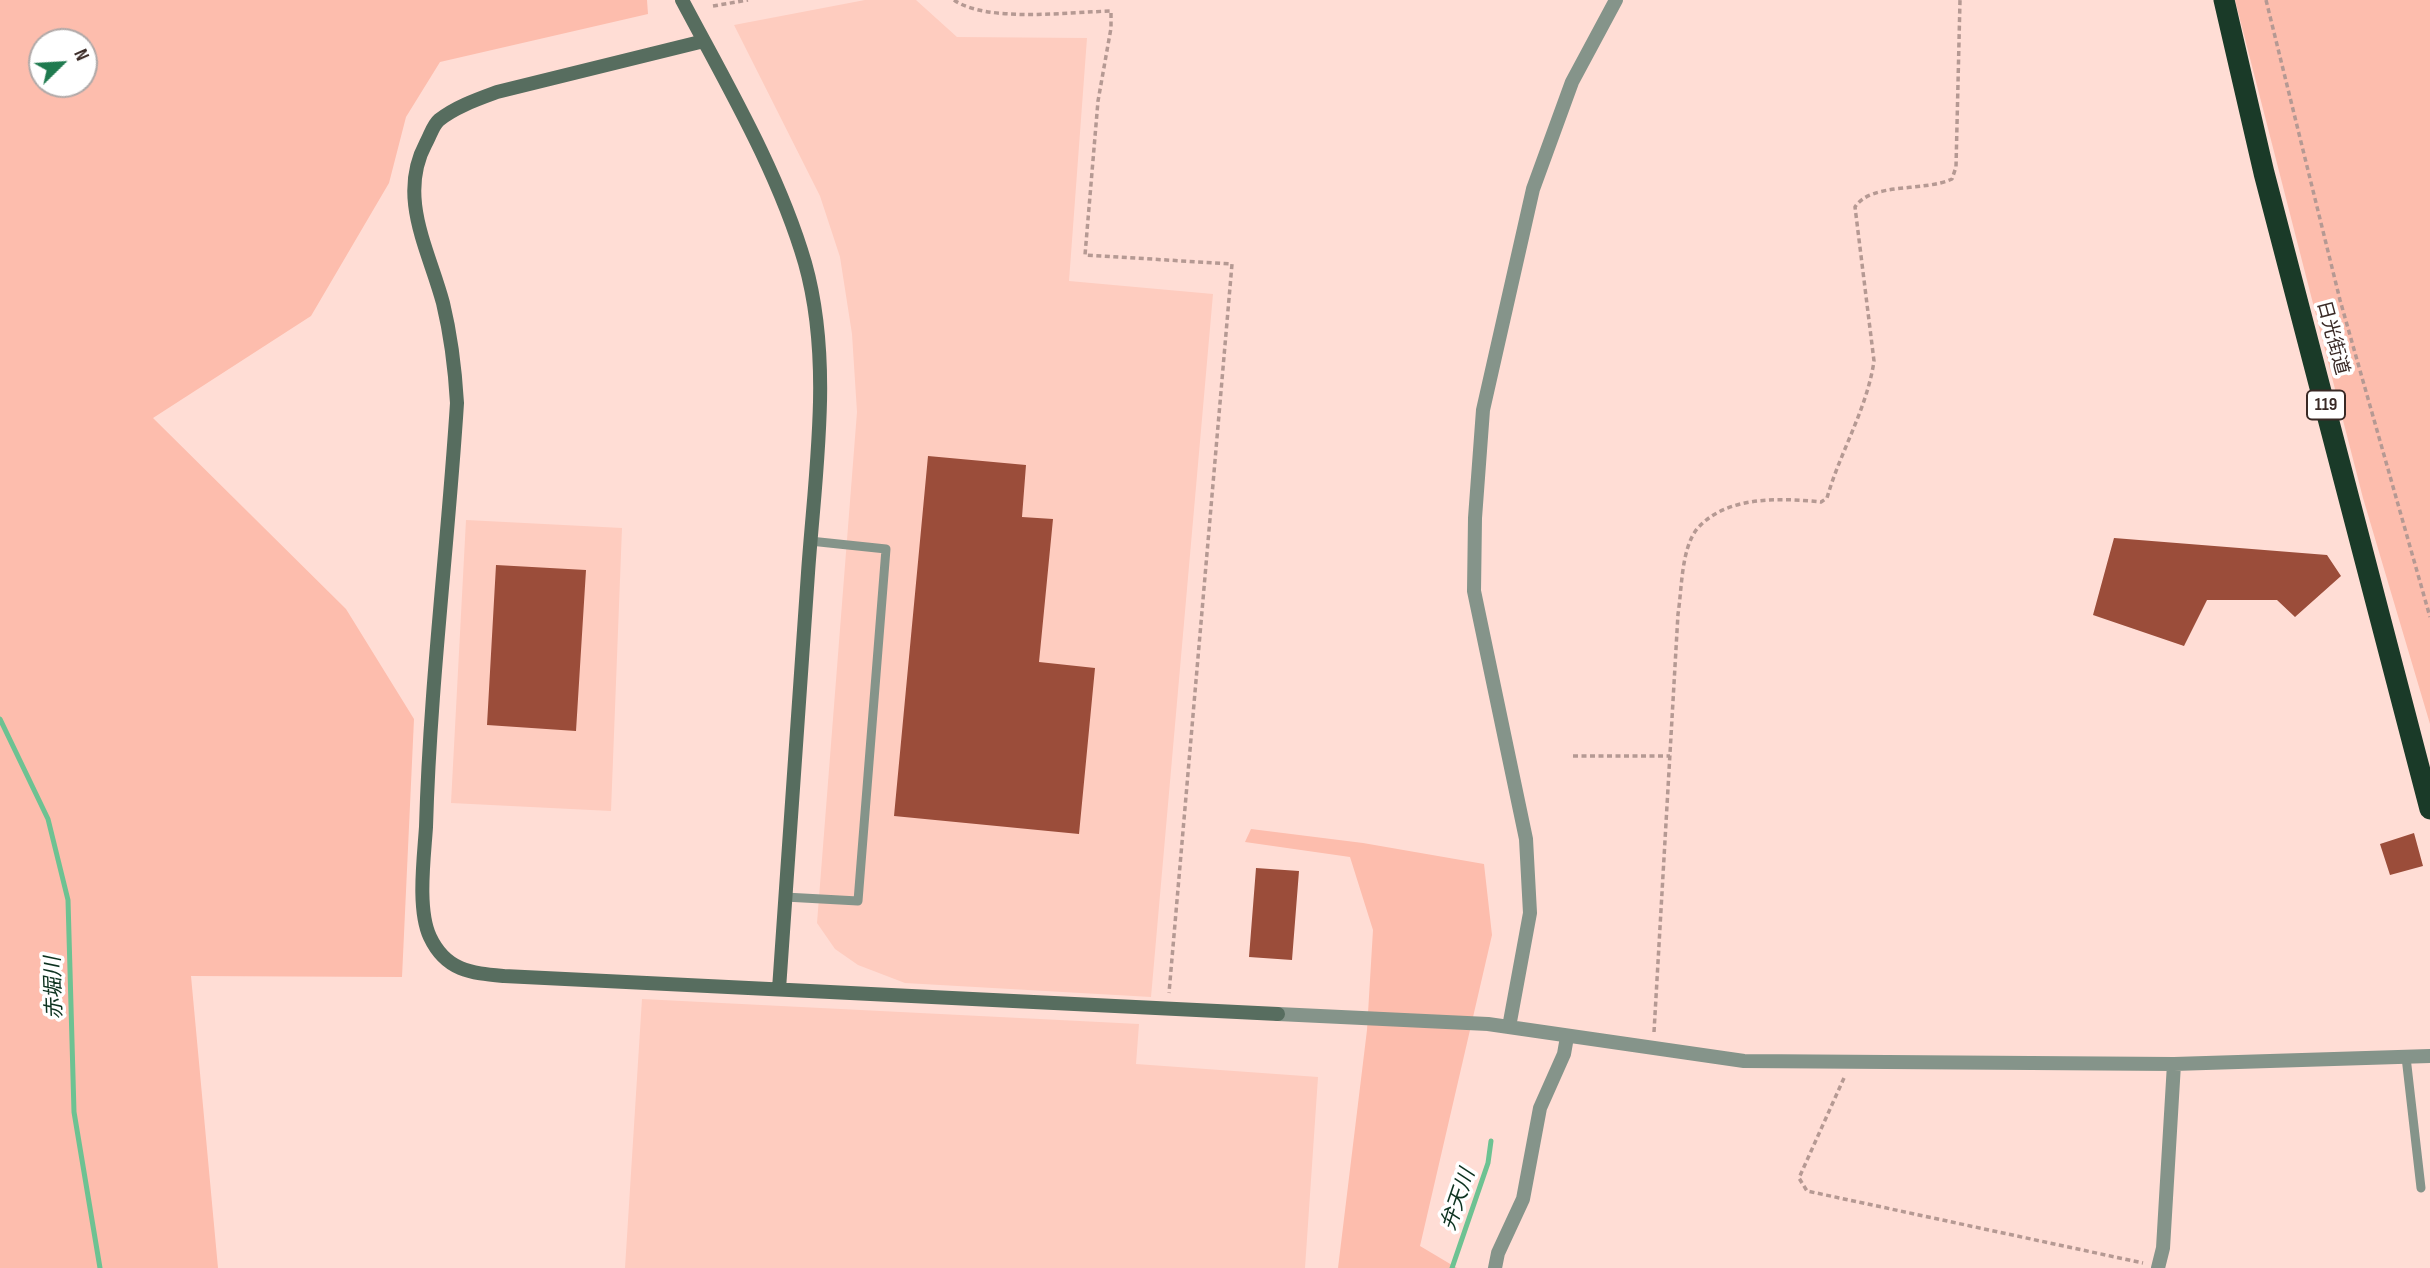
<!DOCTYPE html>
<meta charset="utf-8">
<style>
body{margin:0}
#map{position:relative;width:2430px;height:1268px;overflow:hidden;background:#ffddd5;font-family:"Sofia Sans Condensed",sans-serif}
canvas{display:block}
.north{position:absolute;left:28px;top:28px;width:70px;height:70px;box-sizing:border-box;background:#fff;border:2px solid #b0a9a8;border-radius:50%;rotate:66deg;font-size:19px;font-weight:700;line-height:28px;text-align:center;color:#392925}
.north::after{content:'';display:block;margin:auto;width:24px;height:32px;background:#1f7a4f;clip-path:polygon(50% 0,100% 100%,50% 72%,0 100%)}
</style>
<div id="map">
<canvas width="2430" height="1268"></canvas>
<div class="north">N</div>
</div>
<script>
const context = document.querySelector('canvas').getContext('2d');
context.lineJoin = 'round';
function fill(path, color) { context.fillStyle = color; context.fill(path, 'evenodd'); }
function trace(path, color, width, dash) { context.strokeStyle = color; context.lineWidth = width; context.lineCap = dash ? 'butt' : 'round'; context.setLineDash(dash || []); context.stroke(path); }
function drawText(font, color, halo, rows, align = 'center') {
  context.font = font + ' "Sofia Sans Condensed","Noto Sans JP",sans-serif'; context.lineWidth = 7; context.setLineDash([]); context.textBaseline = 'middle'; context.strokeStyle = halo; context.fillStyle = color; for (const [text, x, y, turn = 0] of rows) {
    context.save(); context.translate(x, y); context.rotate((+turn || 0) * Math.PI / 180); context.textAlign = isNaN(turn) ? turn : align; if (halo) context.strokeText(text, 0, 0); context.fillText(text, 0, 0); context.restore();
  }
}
const built = new Path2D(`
 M865,0H916L957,37L1087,38L1069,281L1213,294L1151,997L905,983L858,965L835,949L817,923L857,412L852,334L840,257L820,196L734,25Z
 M466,520L622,528L611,811L451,803Z
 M642,999L1139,1024L1136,1064L1318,1077L1305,1268H625Z`);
const green = new Path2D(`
 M0,0H647L648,14L440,62L406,117L389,183L311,316L153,418L346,609L414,719L402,977L191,976L218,1268H0ZM42,42H84V84H42Z
 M2235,0H2430V724L2363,498Z
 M1251,829L1363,843L1484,864L1492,935L1420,1246L1457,1268H1338L1367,1030L1373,930L1350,857L1245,842Z`);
const stream = new Path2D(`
 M0,719L48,819L68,900L74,1112L100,1268
 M1452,1268L1488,1163L1491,1141`);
const building = new Path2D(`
 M928,456L1026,465L1022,517L1053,519L1039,662L1095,668L1079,834L894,816Z
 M2114,538L2327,555L2341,576L2295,617L2277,600H2207L2184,646L2093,615Z
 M496,565L586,570L576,731L487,725Z
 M2414,833L2423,866L2390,875L2380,844Z
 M1256,868L1299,871L1292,960L1249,957Z`);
const path = new Path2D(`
 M954,0C987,23 1070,12 1111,11V28L1098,101L1085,255L1232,264L1169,993
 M2266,0L2340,300L2430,617
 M713,6L748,0
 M1573,756H1670
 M1654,1032L1678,614C1682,589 1681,549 1697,529C1726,495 1782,498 1821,502L1827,498C1840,452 1867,409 1874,361L1855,207C1871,182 1924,192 1952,179L1956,167L1960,0
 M1844,1078L1799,1178L1807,1191L2143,1263`);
const lane = new Path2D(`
 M785,897L858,901L886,549L810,541
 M2406,1057L2421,1188`);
const street = new Path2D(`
 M1278,1014L1488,1024L1744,1061L2174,1064L2430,1056
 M1509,1027L1530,913L1526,839L1474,591L1475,518L1483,410L1533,189L1572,82L1616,0
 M1495,1268L1498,1253L1523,1199L1540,1108L1564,1054L1567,1037
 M2158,1268L2163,1248L2174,1064`);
const secondary = new Path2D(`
 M682,0C727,85 778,171 805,263C833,362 815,472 808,573C798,712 789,851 779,989
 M704,41L497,92C478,99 455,107 439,120C433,125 430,136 426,143C397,197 429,250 443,303C451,336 455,369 457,403C448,545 430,685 426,827C424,858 417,909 430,937C446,971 471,973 504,976L1278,1014`);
const highway = new Path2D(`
 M2224,0L2264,173L2430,809`);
const shields = [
 [2326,405,38]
];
const shieldNames = [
 ["119",2326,405]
];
const streetNames = [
 ["日光街道",2332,338,75]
];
const waterNames = [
 ["赤堀川",55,988,-92],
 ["弁天川",1459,1200,-71]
];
fill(built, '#feccbf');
fill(green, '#fdbdad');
trace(stream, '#6dc292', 5);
fill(building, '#9b4d3a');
trace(path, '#b59993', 3.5, [5, 3.5]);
trace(lane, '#85948a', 9);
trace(street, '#85948a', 14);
trace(secondary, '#576d5f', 14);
trace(highway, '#1a3a28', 21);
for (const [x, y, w] of shields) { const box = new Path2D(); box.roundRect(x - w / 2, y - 14.5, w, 29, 5); context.fillStyle = '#fff'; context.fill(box); trace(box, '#392925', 2); }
drawText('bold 18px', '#392925', null, shieldNames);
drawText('19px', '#392925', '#fff', streetNames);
drawText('italic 21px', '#0c321f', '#fff', waterNames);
</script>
